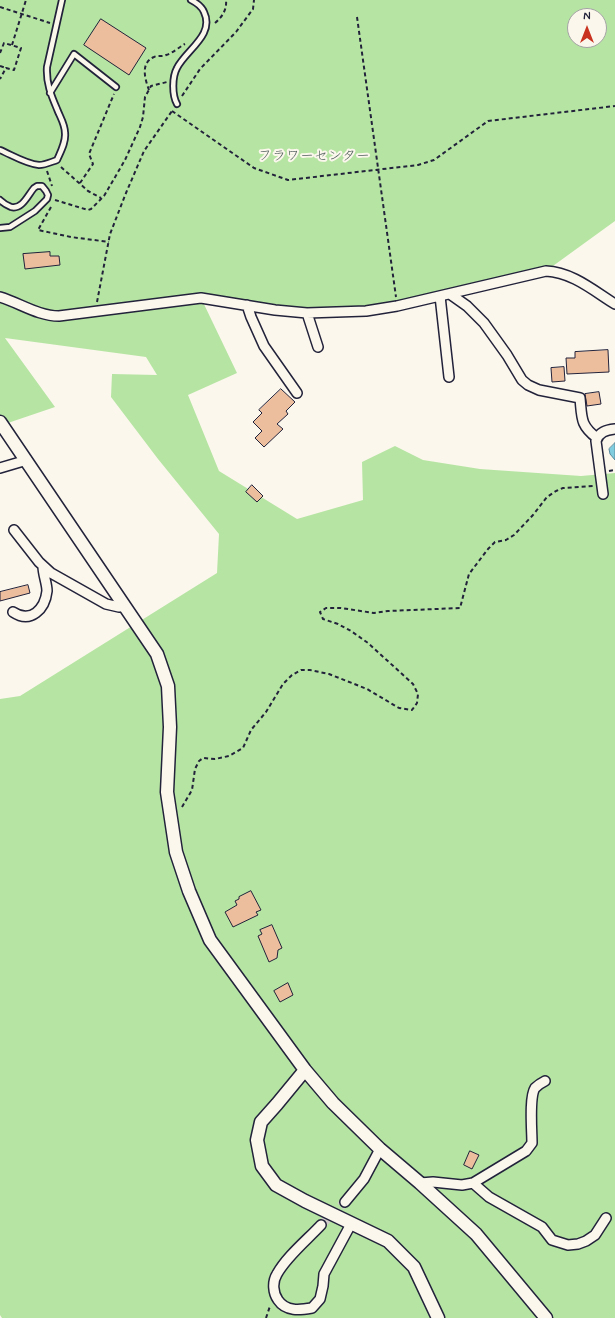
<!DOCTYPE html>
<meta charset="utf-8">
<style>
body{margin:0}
#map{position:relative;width:615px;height:1318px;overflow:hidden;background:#fbf7ec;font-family:Mynerve,sans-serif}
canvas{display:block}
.north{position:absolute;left:567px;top:8px;width:40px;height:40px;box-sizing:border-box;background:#fbf7ec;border:1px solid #a4a2a5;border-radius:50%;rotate:0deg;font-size:11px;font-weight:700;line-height:16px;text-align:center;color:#22223b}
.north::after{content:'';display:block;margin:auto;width:14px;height:18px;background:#c8321e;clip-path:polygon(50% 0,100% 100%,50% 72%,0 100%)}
</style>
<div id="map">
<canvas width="615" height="1318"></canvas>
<div class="north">N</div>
</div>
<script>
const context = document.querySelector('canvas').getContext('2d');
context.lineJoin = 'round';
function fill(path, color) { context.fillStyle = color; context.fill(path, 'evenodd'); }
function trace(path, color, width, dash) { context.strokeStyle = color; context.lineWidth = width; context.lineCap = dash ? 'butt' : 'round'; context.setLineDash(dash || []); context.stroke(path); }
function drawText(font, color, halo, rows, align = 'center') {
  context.font = font + ' Mynerve,"Klee One",sans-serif'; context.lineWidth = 4; context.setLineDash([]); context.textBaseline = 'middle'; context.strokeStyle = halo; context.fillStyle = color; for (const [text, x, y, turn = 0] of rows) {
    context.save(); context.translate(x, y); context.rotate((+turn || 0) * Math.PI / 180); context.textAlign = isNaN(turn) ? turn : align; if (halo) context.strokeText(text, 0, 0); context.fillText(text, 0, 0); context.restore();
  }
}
const green = new Path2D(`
 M0,0H615V221L546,271L397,306L330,313L201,298L237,373L188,395L219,471L297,519L363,500L362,462L395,446L423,460L480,469L581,476L615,473V1318H2L0,1315V699L20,696L217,573L219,534L158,459L111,397L112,374L157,375L146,357L5,338L55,407L2,425L0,422ZM575,16H599V40H575Z`);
const water = new Path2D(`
 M615,443V460L610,454L609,449Z`);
const building = new Path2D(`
 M101,19L146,48L129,75L84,45Z
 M50,252V256H59L60,265L25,269L23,254Z
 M608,350L609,372L567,374L566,358H575V352Z
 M564,367L565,381L552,382L551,368Z
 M281,389L295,402L286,411L288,414L277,424L283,429L264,447L255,438L262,431L253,422L262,413L259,410Z
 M599,392L601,404L587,406L585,394Z
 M252,485L263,496L257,502L246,492Z
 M28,585L30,593L0,601V592Z
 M251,891L261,910L256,912L258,915L233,927L225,912L237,905L235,901L239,899V897Z
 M272,925L282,948L278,950L277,958L269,962L258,936L262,934L260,930Z
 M288,983L293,995L280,1002L274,991Z
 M470,1151L479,1155L472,1169L464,1165Z`);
const minorTunnel = new Path2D(`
 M321,1225L345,1202`);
const path = new Path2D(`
 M0,7L50,23
 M357,17L396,297
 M215,23C222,17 227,10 226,0
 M12,45L26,0
 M0,53L4,43L21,48L14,70L6,68L0,79
 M0,66L6,68
 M149,90C145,79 140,63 154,57C158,55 162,57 166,55C173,53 179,47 185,44
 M182,96L200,69L236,32L253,9L254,0
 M172,111L254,168L288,180L418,165L434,160L488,121L615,106
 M61,167L88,191L101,198
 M47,171L52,186
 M80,183L93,164L89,154L114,94
 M55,200L88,210L91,209L104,196L125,160L140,127L143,117L145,97L151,86L167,82
 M51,207L38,230L71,237L109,242
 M97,302L110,234L126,193L144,151L172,111
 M609,471L615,470
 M182,807L192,790L195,769L199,761L203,758L215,759L229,756L243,748L251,730L266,712L283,684L292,675L301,670H310L329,674L367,689L399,708L412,710L417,703L418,694L413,684L368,643L351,631L338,624L323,619L320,612L326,608H341L374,613L388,611L460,608L469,574L488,549L495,542L506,540L514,535L533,515L547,497L556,491L563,488L593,486
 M266,1318L270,1306`);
const service = new Path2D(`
 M50,93L74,54L116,87
 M177,104C172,95 172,77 177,68C186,50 215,35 204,12C202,7 197,3 191,0
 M0,150C12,155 26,164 39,165C45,165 51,162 57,160C61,151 66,142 65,133C65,124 60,117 57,109C51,95 46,83 47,67L62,0
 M0,200C3,203 6,205 11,207C22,210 28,195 34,188L37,186H42L46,191L48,195L47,199L35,211L10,227L0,228`);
const minor = new Path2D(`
 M450,294L467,306L484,323L507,355L522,380L528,385L539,390L580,398C582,418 580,425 597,438
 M440,296L449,377
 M0,297C20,303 38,316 59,316L201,298L275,310L307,313L366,311L397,306L546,271C572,272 594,291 615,304
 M247,305L251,317L264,346L297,393
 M307,313L318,347
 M0,468L27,460
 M603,494L596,441C599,432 606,430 615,429
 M14,530L39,562L51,573L106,604L119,607L125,606
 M13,612C31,624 45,609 47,591C47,583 43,575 43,566
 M420,1183L433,1182L462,1185L473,1183L526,1151L532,1143C532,1131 529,1097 535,1088C538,1085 541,1083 545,1081
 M473,1183L489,1197L542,1227L552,1240L568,1245L578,1244L586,1241L595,1235L606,1218
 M345,1202L364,1179L380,1149
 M321,1225C307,1240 287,1256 277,1274C272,1282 273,1293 278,1300C286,1312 300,1310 312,1308L320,1299L323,1286L324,1274L351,1224`);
const tertiary = new Path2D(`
 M0,422L157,654L168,686L170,727L167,792L176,852L189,891L210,940L305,1070L333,1103L380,1149L420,1183L476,1234L546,1318
 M305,1070L277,1104L261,1122L257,1140L262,1166L276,1185L305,1201L388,1241L414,1267L438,1318`);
const parkNames = [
 ["フラワーセンター",314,157]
];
fill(green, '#b6e5a3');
fill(water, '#80cddf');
trace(water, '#5a899d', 1);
fill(building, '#edbe9d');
trace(building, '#22223b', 1);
trace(minorTunnel, '#d0ccc9', 9, [9, 4.5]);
trace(service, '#22223b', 8);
trace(minor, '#22223b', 12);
trace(tertiary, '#22223b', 15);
trace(path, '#22223b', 2, [4, 3]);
trace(service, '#fbf7ec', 4.5);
trace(minor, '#fbf7ec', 9);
trace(tertiary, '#fbf7ec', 12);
drawText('14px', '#4e5c5a', '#fbf7ec', parkNames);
</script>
